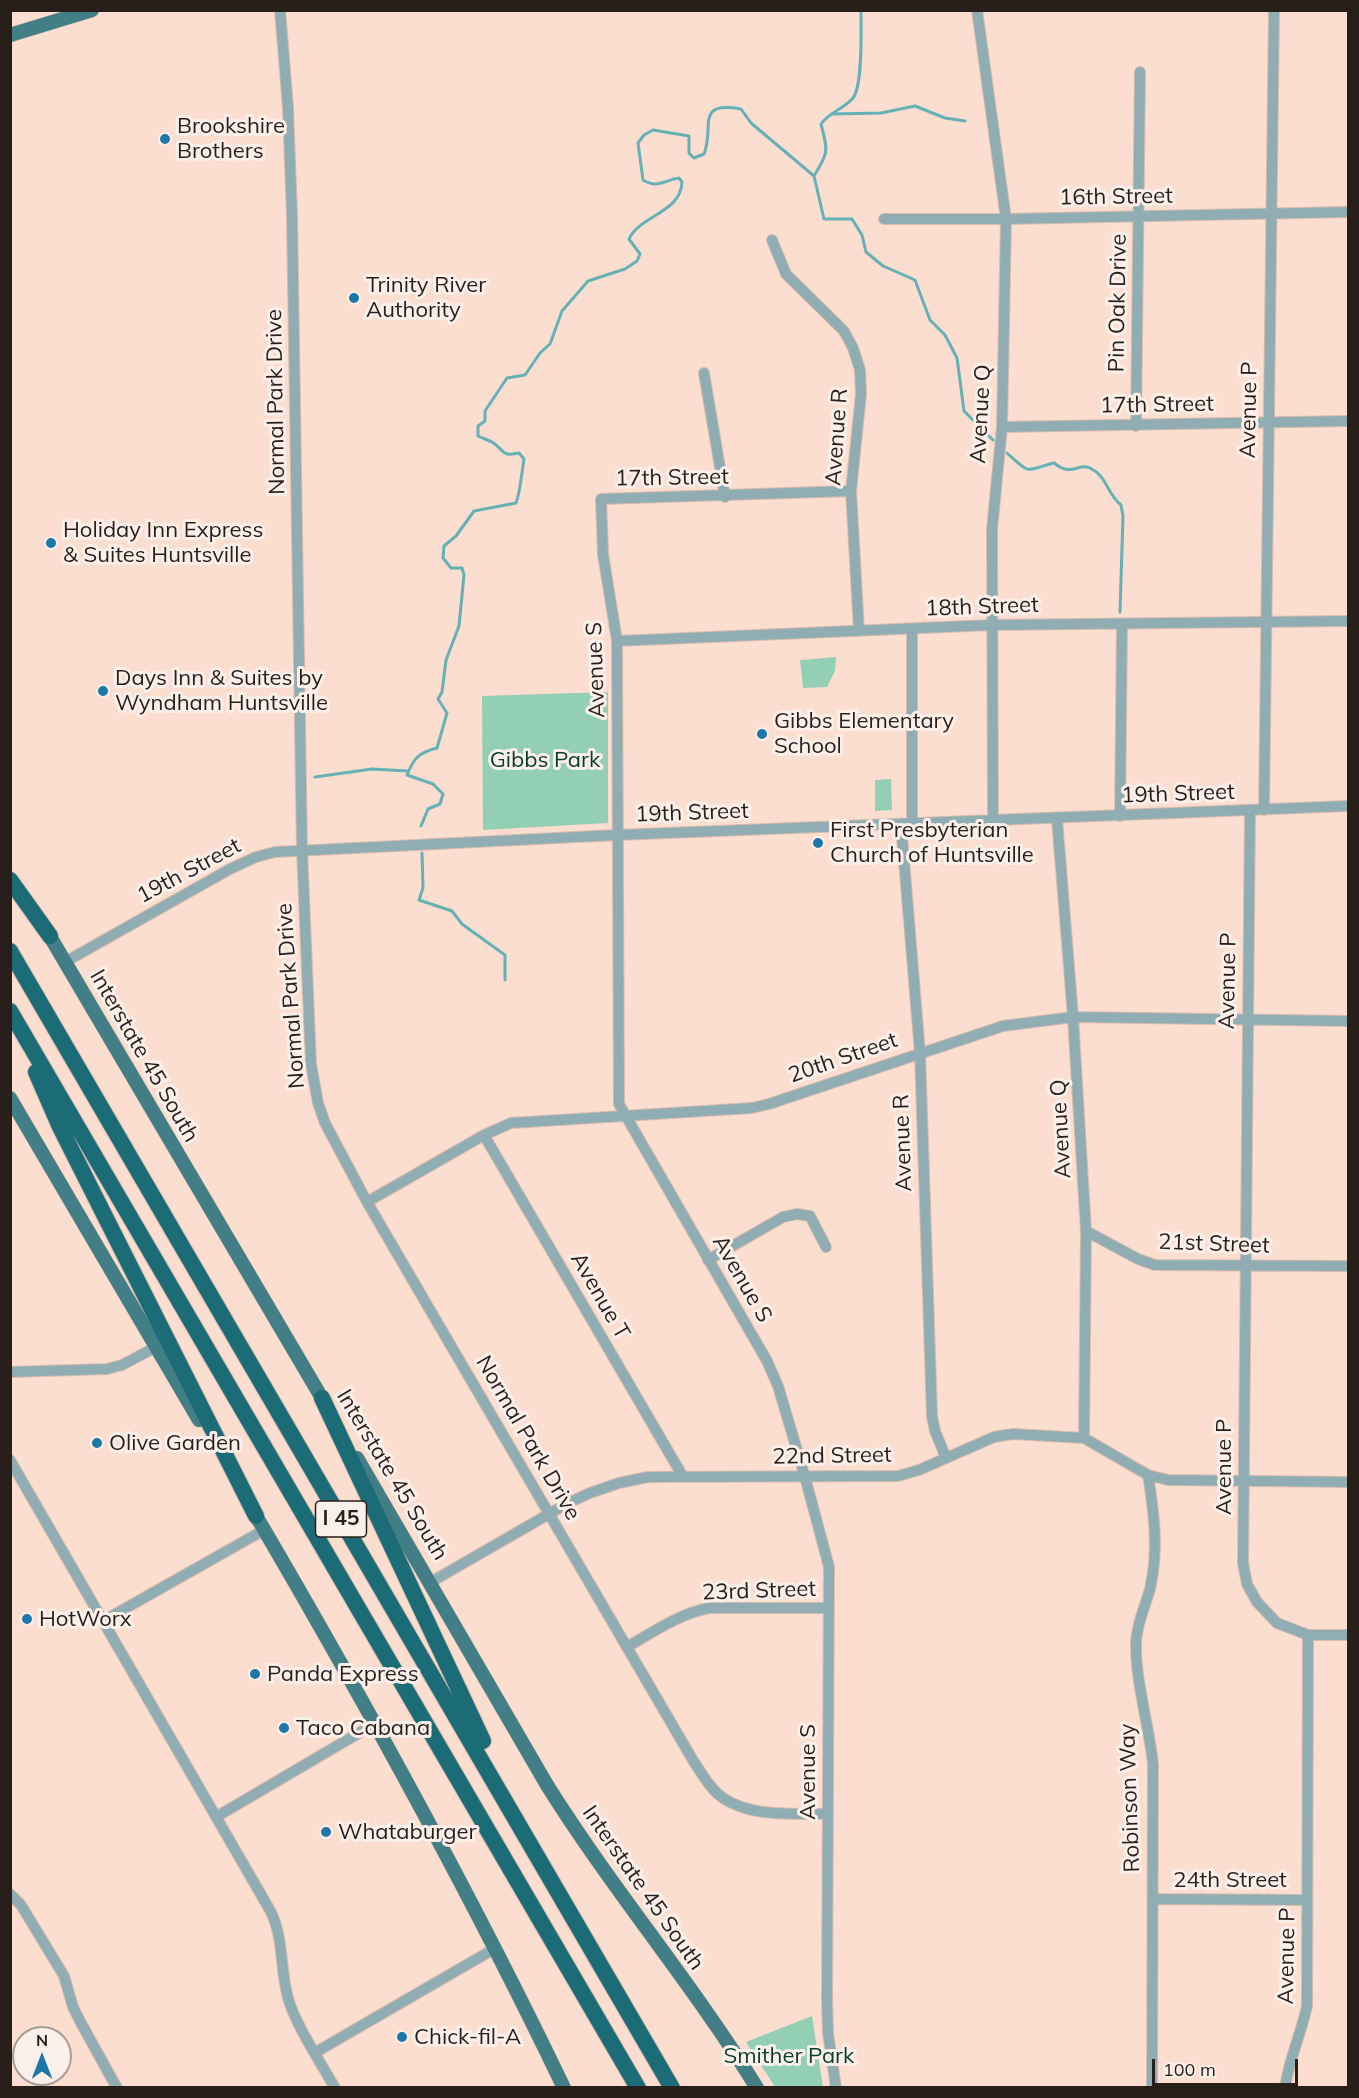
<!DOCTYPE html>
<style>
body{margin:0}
#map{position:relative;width:1359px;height:2098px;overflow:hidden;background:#fbded0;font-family:Mulish,sans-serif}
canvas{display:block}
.frame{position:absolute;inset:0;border:12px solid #291f1a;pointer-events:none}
.north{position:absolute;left:12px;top:2026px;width:60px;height:60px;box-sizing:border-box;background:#fbefea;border:2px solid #a79c97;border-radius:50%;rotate:0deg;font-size:16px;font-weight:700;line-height:24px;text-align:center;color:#291f1a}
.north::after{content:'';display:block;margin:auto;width:21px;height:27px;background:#1e78a7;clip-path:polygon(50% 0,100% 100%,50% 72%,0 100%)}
.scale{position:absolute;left:1152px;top:2059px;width:146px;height:27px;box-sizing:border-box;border:3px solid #291f1a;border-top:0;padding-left:8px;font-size:18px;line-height:21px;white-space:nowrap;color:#291f1a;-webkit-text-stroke:4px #fbefea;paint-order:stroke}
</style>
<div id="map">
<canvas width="1359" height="2098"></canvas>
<div class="frame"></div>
<div class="north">N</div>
<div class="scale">100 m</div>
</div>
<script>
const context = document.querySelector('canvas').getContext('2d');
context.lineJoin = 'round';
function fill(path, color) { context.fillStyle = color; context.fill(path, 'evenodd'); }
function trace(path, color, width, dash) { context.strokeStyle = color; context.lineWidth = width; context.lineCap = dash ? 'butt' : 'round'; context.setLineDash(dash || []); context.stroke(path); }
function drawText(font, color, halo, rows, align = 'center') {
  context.font = font + ' Mulish,sans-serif'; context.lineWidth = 6; context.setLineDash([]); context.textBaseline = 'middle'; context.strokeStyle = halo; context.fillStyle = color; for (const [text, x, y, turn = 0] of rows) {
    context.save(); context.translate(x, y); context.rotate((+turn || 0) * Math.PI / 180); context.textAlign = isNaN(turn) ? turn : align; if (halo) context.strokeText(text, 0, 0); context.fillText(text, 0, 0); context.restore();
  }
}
const green = new Path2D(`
 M836,657L835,671L827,687L803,688L800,660Z
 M608,692V823L483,830L482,696Z
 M891,779L892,810L875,811V780Z
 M812,2016L823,2087H775L746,2042Z`);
const stream = new Path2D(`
 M832,114L881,113L915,106L945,118L965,121
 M814,176L824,219H852L862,235L866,252L883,266L915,280L930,320L945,335L957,358L964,411L993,440
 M1007,453C1031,475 1024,471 1054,463C1073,478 1078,462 1090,468C1107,476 1107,494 1121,505L1123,516L1120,612
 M315,777L372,769L408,771
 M421,826L428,809L440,804L443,794L433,784L407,775C414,758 418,753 437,748L447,713L438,699L442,692L446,660L459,626L464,575L462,568H451L443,558L444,546L456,536L474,511L516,503C520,493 522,471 524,459L519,453C500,457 505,450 492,442C488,440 482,438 478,436V426L485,421V411L507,378L525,375L540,353L550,344L562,311L588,281L625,269L637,261L640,254L629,239C640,215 681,213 682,182L679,178C664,180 658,189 643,180L638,143L644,135L653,130L689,136V153L694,158L704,154C715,127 694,101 741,109L751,123L814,176C829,152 828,151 821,124C829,112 844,109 853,98C863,86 861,28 861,10
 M422,853L423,888L419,900L452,911L462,924L505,955V980`);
const minor = new Path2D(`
 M280,10L288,108L292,215L302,850L311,1064L318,1103L325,1123L367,1202L694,1762C703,1775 711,1790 723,1798C753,1818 793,1813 827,1814
 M977,10L1006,219L1002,427L992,530L993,821
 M884,219H1006L1348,212
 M772,240L786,274L844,331L853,348L860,370L861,394L851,491L859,631
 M704,373L725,497
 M1136,426L1140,72
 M1002,427L1348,421
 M912,629V823
 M617,641L992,625L1348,621
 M1264,810L1274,10
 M1250,811L1243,1563L1247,1584L1257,1602L1277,1623L1308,1635H1348
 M1120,816L1122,624
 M1057,819L1073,1017L1086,1231L1084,1438
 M901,824L920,1053L932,1416L935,1431L946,1458
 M65,962L230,869L256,857L275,852L617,835L1348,806
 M484,1135L682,1475
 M367,1202L484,1135L511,1123L752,1108L769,1104L1003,1026L1073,1017L1348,1021
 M1086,1231L1138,1259L1155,1265L1348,1266
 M708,1260L783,1217L797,1214L810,1216L826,1247
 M10,1372L107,1369L122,1365L156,1347
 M10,1460L271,1912C284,1940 280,1969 288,1998C295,2024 321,2063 335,2088
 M1148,1475C1154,1513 1159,1550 1150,1589C1145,1607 1137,1623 1136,1642C1135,1679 1149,1726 1153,1764L1152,2088
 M431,1582L568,1503L590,1493L619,1483L648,1477L898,1476L919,1470L994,1437L1013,1434L1084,1438L1148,1475L1168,1480L1348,1482
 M103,1621L264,1530
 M627,1647C653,1632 680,1613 710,1608H829
 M216,1817L376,1723
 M10,1894L21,1905L64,1976L73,2007L81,2023L117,2088
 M1153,1899L1307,1900
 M316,2052L494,1949
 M836,2088L828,2033L827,2000L829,1567L805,1477L778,1386L767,1361L619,1104L617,641L603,554L601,499L851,491
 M1285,2088C1289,2059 1301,2034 1307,2006L1308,1635`);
const major = new Path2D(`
 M10,35L92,10
 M45,928L326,1405
 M10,1098L199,1420
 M357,1458L547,1785C612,1889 692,1983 757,2088
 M252,1509C363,1698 469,1890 564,2088`);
const highway = new Path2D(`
 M10,880L50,936
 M10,951L672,2088
 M10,1011L638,2088
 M36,1072L60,1127L256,1516
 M322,1398L483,1741`);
const markers = [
 [165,139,6,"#1e78a7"],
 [354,298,6,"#1e78a7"],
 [51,543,6,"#1e78a7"],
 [103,691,6,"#1e78a7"],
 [762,734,6,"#1e78a7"],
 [818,843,6,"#1e78a7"],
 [97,1443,6,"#1e78a7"],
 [27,1619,6,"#1e78a7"],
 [255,1674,6,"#1e78a7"],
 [284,1728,6,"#1e78a7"],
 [326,1832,6,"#1e78a7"],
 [402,2037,6,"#1e78a7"]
];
const shields = [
 [341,1519,51]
];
const shieldNames = [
 ["I 45",341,1519]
];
const poiNames = [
 ["Brookshire",177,126],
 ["Brothers",177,151],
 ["Trinity River",366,285],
 ["Authority",366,310],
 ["Holiday Inn Express",63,530],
 ["& Suites Huntsville",63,555],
 ["Days Inn & Suites by",115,678],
 ["Wyndham Huntsville",115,703],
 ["Gibbs Elementary",774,721],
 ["School",774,746],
 ["First Presbyterian",830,830],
 ["Church of Huntsville",830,855],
 ["Olive Garden",109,1443],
 ["HotWorx",39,1619],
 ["Panda Express",267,1674],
 ["Taco Cabana",296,1728],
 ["Whataburger",338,1832],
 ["Chick-fil-A",414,2037]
];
const streetNames = [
 ["16th Street",1116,197,-1],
 ["Pin Oak Drive",1118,303,-89],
 ["Normal Park Drive",276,402,-91],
 ["17th Street",1157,405,-1],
 ["Avenue P",1249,410,-89],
 ["Avenue Q",981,414,-87],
 ["Avenue R",837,437,-86],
 ["17th Street",672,478,-1],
 ["18th Street",982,607,-2],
 ["Avenue S",596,670,-92],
 ["19th Street",1178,794,-2],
 ["19th Street",692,813,-2],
 ["19th Street",189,871,-28],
 ["Avenue P",1228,981,-89],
 ["Normal Park Drive",291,996,-94],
 ["Interstate 45 South",144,1056,60],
 ["20th Street",843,1058,-19],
 ["Avenue Q",1061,1129,-93],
 ["Avenue R",903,1143,-92],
 ["21st Street",1214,1244,2],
 ["Avenue S",742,1279,60],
 ["Avenue T",600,1296,60],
 ["Normal Park Drive",528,1438,60],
 ["22nd Street",832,1456,-1],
 ["Avenue P",1224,1467,-90],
 ["Interstate 45 South",392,1475,59],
 ["23rd Street",759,1591,-2],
 ["Avenue S",808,1772,-90],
 ["Robinson Way",1130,1798,-92],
 ["24th Street",1230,1880],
 ["Interstate 45 South",643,1888,55],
 ["Avenue P",1287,1956,-89]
];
const parkNames = [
 ["Gibbs Park",545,760],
 ["Smither Park",789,2056]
];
fill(green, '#93cfb4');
trace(stream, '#65b1b6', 3);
trace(minor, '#d5bcaf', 12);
trace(major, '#d5bcaf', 15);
trace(highway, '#d5bcaf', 18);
trace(minor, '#8fadb2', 10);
trace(major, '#417e86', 14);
trace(highway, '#1b6c76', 16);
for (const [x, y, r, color] of markers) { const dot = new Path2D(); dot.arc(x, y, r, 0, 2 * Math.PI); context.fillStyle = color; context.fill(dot); trace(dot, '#fbefea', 2); }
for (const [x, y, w] of shields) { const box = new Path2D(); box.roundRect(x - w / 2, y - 18, w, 36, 4.5); context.fillStyle = '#fbefea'; context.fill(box); trace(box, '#291f1a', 1.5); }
drawText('bold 21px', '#291f1a', null, shieldNames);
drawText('22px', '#291f1a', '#fbefea', poiNames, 'left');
drawText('22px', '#291f1a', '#fbefea', streetNames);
drawText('22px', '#073d2b', '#fbefea', parkNames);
</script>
